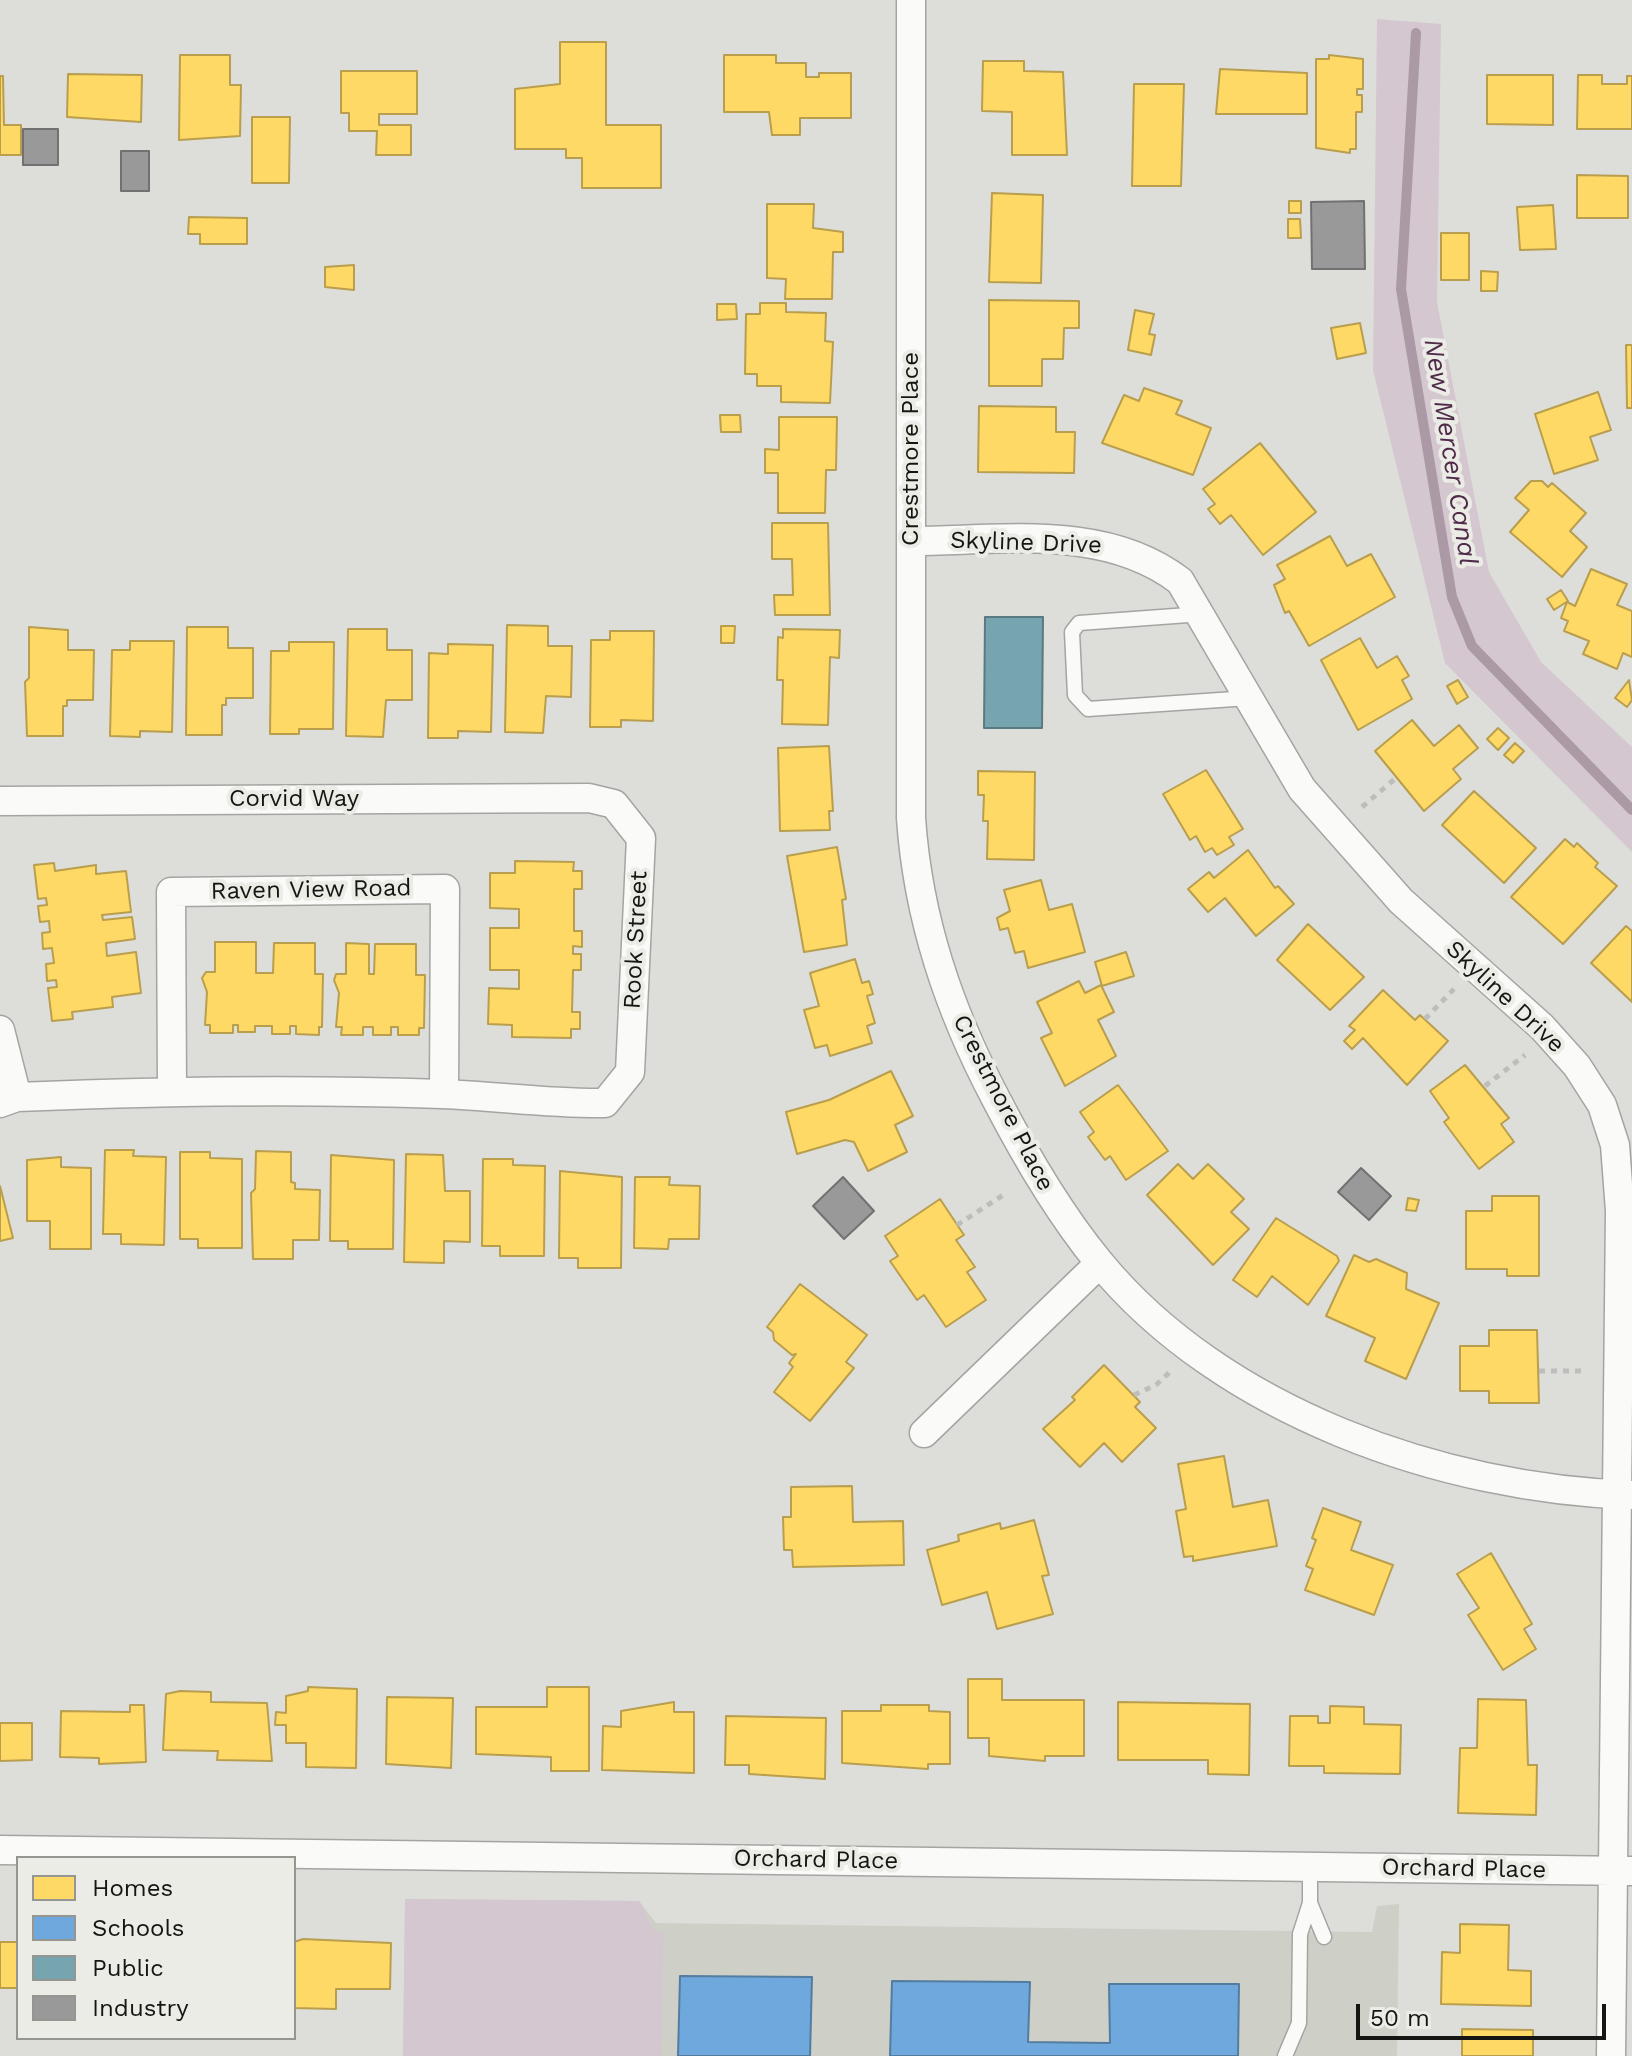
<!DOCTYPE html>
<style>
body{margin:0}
#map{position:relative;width:1632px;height:2056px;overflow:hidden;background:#dddeda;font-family:"Work Sans",sans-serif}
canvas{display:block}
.legend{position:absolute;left:16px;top:1856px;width:280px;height:184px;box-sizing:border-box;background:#ebece6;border:2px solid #959692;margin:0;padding:10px 14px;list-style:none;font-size:24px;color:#151513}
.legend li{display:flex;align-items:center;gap:16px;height:40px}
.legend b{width:40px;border:2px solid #959692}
.scale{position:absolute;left:1356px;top:2004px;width:250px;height:36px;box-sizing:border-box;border:4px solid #151513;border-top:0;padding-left:10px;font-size:24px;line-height:28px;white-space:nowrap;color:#151513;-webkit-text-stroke:6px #ebece6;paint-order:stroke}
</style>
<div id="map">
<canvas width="1632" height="2056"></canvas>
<ul class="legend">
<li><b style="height:22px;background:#ffd966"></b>Homes</li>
<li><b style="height:22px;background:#6fa8dc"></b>Schools</li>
<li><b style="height:22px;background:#76a5af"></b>Public</li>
<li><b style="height:22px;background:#999"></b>Industry</li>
</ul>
<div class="scale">50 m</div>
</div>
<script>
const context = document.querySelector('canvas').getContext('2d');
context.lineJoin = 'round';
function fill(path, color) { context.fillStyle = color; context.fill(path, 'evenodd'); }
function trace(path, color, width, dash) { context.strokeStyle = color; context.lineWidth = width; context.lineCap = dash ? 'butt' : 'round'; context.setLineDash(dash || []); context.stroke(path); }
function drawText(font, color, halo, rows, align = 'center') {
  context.font = font + ' "Work Sans",sans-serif'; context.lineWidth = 8; context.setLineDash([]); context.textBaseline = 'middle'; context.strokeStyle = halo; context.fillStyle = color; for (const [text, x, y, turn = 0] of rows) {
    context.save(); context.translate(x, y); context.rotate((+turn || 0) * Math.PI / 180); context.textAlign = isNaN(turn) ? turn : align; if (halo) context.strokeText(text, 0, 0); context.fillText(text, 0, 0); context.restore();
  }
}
const built = new Path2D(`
 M405,1899L639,1901L656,1923L1372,1932L1377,1906L1399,1904L1397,2056H403Z`);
const green = new Path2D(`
 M1377,19L1441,24L1437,302L1489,572L1541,662L1632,747V852L1445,663L1373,370Z
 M405,1899L639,1901L654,1931L663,1932L662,2056H403Z`);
const homes = new Path2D(`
 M560,42H606V125H661V188H582V158H566V149H515V89L560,84Z
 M180,55H230V85H241L240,136L179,140Z
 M724,55H776V63H806V77H819V73H851V118H800V135H772L769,112H724Z
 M1329,55L1363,59V89H1357V95H1362V112H1356V149H1350V153L1316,148V59H1329Z
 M983,61H1024V71L1063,72L1067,155H1012V112L982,111Z
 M1220,69L1307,73V114H1216Z
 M341,71H417V114H379V125H411V155H376L377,131H349V113H341Z
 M68,74L142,75L141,122L67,117Z
 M1487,75H1553V125L1487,124Z
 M1578,75H1602V84H1627V76H1632V129H1577Z
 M0,76H3L4,125H21V155H0Z
 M1134,84H1184L1181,186H1132Z
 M252,117H290L289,183H252Z
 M1577,175L1628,176V218H1577Z
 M992,193L1043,195L1041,283L989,282Z
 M1289,201H1301V213H1289Z
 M767,204H814L813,228L843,232V252H833L832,299H785L786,279L767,278Z
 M1553,205L1556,249L1520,250L1517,207Z
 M189,217L247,218V244H200V234H188Z
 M1288,219H1300L1301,238H1288Z
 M1441,233H1469V280H1441Z
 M354,265V290L325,287V267Z
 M1481,271L1498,272L1497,291H1481Z
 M989,300L1079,301V328H1064L1063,359H1042V386H989Z
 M760,303H786V312L826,313L825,341L833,342L830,403L781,402V386H757V374H745L746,314H760Z
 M717,304H736L737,319L717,320Z
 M1135,310L1154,314L1149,334L1155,335L1151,355L1128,350Z
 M1360,323L1366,353L1337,359L1331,328Z
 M1626,345H1632V408H1627Z
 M1144,388L1182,401L1176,414L1211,428L1193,475L1102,443L1124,395L1139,401Z
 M1598,392L1611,430L1590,437L1598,460L1554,474L1535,414Z
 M979,406L1056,407V432H1075L1074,473L978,472Z
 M720,415H740L741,432H721Z
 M779,417H837L836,470H826L825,513H778V473H765V449L779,450Z
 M1260,443L1316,512L1263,555L1231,515L1220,524L1208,509L1215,504L1203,489Z
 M1531,481H1542L1548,487L1552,483L1586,513L1570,531L1587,547L1562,577L1510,532L1529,510L1515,498Z
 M772,523H828L830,615H775L774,595H793L792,559H772Z
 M1330,536L1347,566L1371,554L1395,597L1309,646L1289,611L1285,613L1274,585L1285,579L1277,565Z
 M1591,569L1627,584L1617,605L1632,611V657L1623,653L1617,669L1583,654L1589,641L1564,631L1568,621L1561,618L1567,602L1575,606Z
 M1561,590L1568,601L1554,610L1547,599Z
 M507,625L548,626V646H572L571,697L546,696L543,733L505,732Z
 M721,626H735L734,643H721Z
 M29,627L68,630V650H94L93,700H67V706H63V736H27L25,682L29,678Z
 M187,627H228V648H253V698H226V705H222V735H186Z
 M348,629H387V650H412V700H386L383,737L346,736Z
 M783,629L840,630L839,658L830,657L828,725L782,724L783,680H777L778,637L783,638Z
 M610,631H654L653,721L621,720V727H590L591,640H610Z
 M1360,638L1377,668L1397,656L1409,676L1402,680L1412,699L1358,730L1321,660Z
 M130,641H174L172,732L140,731V737L110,736L112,650H130Z
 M289,642H334L333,729H299V734H270L271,651H289Z
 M448,644L493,645L491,732L458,731V738H428L429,653L448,654Z
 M1458,680L1468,697L1457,704L1447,686Z
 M1629,680L1632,700L1627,707L1615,698Z
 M1412,720L1434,746L1459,725L1478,748L1453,769L1461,779L1424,811L1375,751Z
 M1498,728L1509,738L1498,750L1487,739Z
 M1515,743L1524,751L1513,763L1504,755Z
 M829,746L833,811H829L830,830L780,831L778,748Z
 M1206,770L1243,829L1229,837L1234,845L1217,855L1212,848L1205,852L1196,836L1190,840L1163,794Z
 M978,771L1035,772L1034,860L987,859L988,821H983L984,795H978Z
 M1474,791L1536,848L1504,883L1442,825Z
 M1565,839L1574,847L1577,843L1598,863L1595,867L1617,886L1563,944L1511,897Z
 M837,847L846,899L842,900L847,945L804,952L787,856Z
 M1248,850L1275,888L1278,886L1294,904L1256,936L1225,898L1208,912L1188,889L1209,872L1214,878Z
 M515,861L574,862L573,871H582V889H574V931H582V947L573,946V954H581V970H573L572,1012H580V1029H571V1038L512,1037V1025L488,1024L489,988L519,989V970H490V928H519V909L490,908V873H515Z
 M54,863L55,871L96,865V874L126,871L131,912L102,915L103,920L132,917L135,939L106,943L107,956L136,952L141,993L112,997L113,1007L72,1012L73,1019L52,1021L48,988L57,987L56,980L47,981L46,964L54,963L52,948L43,949L42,933L50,932L49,921L40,922L38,906L47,905L46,898L38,899L34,865Z
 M1041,880L1049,910L1072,904L1085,952L1028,968L1024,951L1015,953L1008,928L1000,930L997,918L1010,911L1004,890Z
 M1308,924L1364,977L1330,1010L1277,960Z
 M1626,926L1632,931V1002L1591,963Z
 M215,942H256V973H273L274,943H315V974H323L322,1027H319V1035L296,1034V1026H290V1034H272V1026H255V1032H238V1025H233V1033H210V1025H205L207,992L202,978L206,972H215Z
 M346,943L369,944V974H374L375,944H416V975H425L424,1028H419V1035H398V1027H391V1035H373V1027H363V1035H341L342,1027H336L339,993L334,980L336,974H346Z
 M1126,952L1134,976L1102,986L1095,962Z
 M855,959L862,983L869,981L873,994L867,996L875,1023L867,1026L872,1043L830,1056L827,1045L815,1048L804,1010L819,1006L810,973Z
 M1079,981L1085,993L1101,985L1114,1012L1098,1020L1116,1056L1065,1086L1041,1038L1052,1033L1037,1002Z
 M1383,990L1415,1020L1420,1015L1448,1041L1407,1085L1363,1038L1352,1049L1344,1041L1355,1030L1349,1026Z
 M1465,1065L1509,1118L1501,1124L1514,1142L1479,1169L1444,1122L1449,1118L1430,1091Z
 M891,1071L913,1116L895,1125L907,1152L868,1171L854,1142L845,1140L797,1154L786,1112L829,1100Z
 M1118,1085L1168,1151L1126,1180L1110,1156L1105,1160L1088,1137L1094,1132L1080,1112Z
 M105,1150H134L133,1156L166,1157L164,1245L121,1244V1234H103Z
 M256,1151L291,1152V1182L295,1183V1189L320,1190L319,1240H293V1259H253L251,1193L255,1189Z
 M180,1152H210V1158L242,1159V1248H198V1239H180Z
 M406,1154L443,1155L445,1191H470V1242L444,1241V1263L404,1262Z
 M331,1155L394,1160L393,1249H348V1241H330Z
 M61,1157V1167L91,1168V1249H50V1221H27V1160Z
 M483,1159H513V1165L545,1166L544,1256H500V1246H482Z
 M1178,1164L1193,1179L1208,1164L1244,1199L1231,1212L1249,1229L1213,1265L1147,1195Z
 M560,1171L622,1177L621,1268H578V1258H559Z
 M635,1177H670L669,1185L700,1186L699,1239H669L668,1249L634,1248Z
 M0,1186L13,1238L0,1241Z
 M1492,1196H1539V1276H1507V1269H1466V1211H1492Z
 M1408,1198L1419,1200L1416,1211L1406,1210Z
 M940,1199L964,1235L956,1240L975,1267L967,1272L986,1300L946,1327L924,1295L917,1300L890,1261L898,1256L885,1236Z
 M1276,1218L1337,1256L1339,1261L1308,1305L1272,1276L1257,1297L1233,1280Z
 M1354,1255L1369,1262L1376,1259L1407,1273L1406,1289L1439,1303L1406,1379L1365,1361L1375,1338L1326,1316Z
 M800,1284L867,1335L846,1362L854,1368L810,1421L774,1392L793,1367L789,1363L796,1354L792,1355L774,1340L773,1332L767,1327Z
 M1489,1330H1537L1539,1403H1489V1391H1460V1346H1489Z
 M1104,1365L1140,1402L1135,1407L1156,1428L1122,1462L1104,1443L1080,1467L1043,1429L1075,1400L1072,1397Z
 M1224,1456L1233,1507L1268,1500L1277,1546L1193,1561V1556L1184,1557L1176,1511L1186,1509L1178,1464Z
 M852,1486L853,1522L903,1521L904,1565L793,1567L792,1550H784L783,1517H791V1487Z
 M1323,1508L1361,1522L1351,1550L1393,1565L1374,1615L1305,1590L1313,1569L1306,1566L1316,1540L1312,1538Z
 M1034,1520L1049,1575L1042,1576L1053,1614L997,1629L987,1592L942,1605L927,1550L959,1541L958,1535L1000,1523L1001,1529Z
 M1491,1553L1532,1624L1524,1629L1536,1649L1503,1670L1468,1615L1479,1608L1457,1574Z
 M968,1679H1002V1700H1084V1756H1045V1761L989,1756V1738H968Z
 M308,1687L357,1689L356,1768L306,1767V1743H286V1725H275L276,1712L286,1713V1696L308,1691Z
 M547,1687H589V1771H551V1757L476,1754V1707H547Z
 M180,1691L211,1692V1702L267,1703L272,1761L217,1760L218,1751L163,1750L166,1694Z
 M387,1697L453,1698L451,1768L386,1764Z
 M1478,1699L1526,1700L1528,1765H1537L1536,1815L1458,1813L1460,1748H1477Z
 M674,1702V1712H694V1773L602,1770L603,1726L621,1727V1711Z
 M1118,1702L1250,1704L1249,1775L1208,1774V1760H1118Z
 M130,1705H144L146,1762L99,1764V1758L60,1757L61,1711L130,1712Z
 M881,1705H929V1711L950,1712V1764H928V1769L842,1763V1711H881Z
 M1330,1706L1364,1707V1724L1401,1725L1400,1774L1324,1773V1766H1289L1290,1716H1318V1723H1330Z
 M726,1716L826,1718L825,1779L749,1774V1765H725Z
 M0,1723H32V1760L0,1761Z
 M1460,1924L1509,1925L1508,1970L1531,1971V2006L1441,2004L1442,1952L1460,1953Z
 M303,1939L391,1943L390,1989H336V2009L294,2008V1942Z
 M0,1942H18V1988H0Z
 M1462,2029L1533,2030V2056H1462Z`);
const schools = new Path2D(`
 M680,1976L812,1977L810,2056H678Z
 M892,1981L1030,1982L1028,2042L1110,2043L1109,1984H1239L1238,2056H890Z`);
const public = new Path2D(`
 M985,617H1043L1042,728H984Z`);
const industry = new Path2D(`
 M23,129H58V165H23Z
 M121,151H149V191H121Z
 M1364,201L1365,269H1312L1311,202Z
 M1361,1168L1391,1196L1369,1220L1338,1192Z
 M843,1177L874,1211L844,1239L813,1206Z`);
const stream = new Path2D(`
 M1416,33L1401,289L1452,597L1472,646L1632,810`);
const path = new Path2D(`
 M1362,807L1396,778
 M1425,1019L1454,989
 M1485,1086L1525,1055
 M957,1225L1005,1194
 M1539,1371H1585
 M1134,1395L1156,1385L1172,1370`);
const service = new Path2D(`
 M1202,614L1079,623L1072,632L1075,695L1088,709L1249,698
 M1310,1903L1324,1937
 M1285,2056L1299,2023L1300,1934L1310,1903V1867`);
const minor = new Path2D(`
 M911,0V818C918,919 949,1010 996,1099C1026,1157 1058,1212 1099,1262C1222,1412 1443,1489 1632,1495
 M911,541C1001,541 1104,523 1180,581L1302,789L1401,901L1542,1027L1577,1066L1602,1105L1615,1145L1620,1211L1611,2056
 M0,801L589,798L614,804L641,838L630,1072L605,1103C550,1104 496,1096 442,1094C300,1089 159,1091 17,1097L0,1103
 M0,1030L17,1097
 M172,1090L171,892L445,889L444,1094
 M924,1433L1100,1263
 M0,1850L1631,1871`);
const streetNames = [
 ["Crestmore Place",911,449,-90],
 ["Skyline Drive",1026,543,2],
 ["Corvid Way",294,799],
 ["Raven View Road",311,890,-1],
 ["Rook Street",636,940,-87],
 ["Skyline Drive",1505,997,43],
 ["Crestmore Place",1003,1103,63],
 ["Orchard Place",816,1860,1],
 ["Orchard Place",1464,1869,1]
];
const waterNames = [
 ["New Mercer Canal",1450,452,81]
];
fill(built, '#ced0c7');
fill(green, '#d4c7cf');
fill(homes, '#ffd966');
trace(homes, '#b99e4d', 2);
fill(schools, '#6fa8dc');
trace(schools, '#547ca0', 2);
fill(public, '#76a5af');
trace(public, '#597a80', 2);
fill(industry, '#999');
trace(industry, '#717171', 2);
trace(stream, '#ab99a6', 10);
trace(service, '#a4a5a2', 17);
trace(minor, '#a4a5a2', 31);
trace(path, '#bdbebc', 5, [6, 6]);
trace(service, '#fafaf9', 14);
trace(minor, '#fafaf9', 28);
drawText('24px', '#151513', '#ebece6', streetNames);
drawText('italic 26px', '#502b49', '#ebece6', waterNames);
</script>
